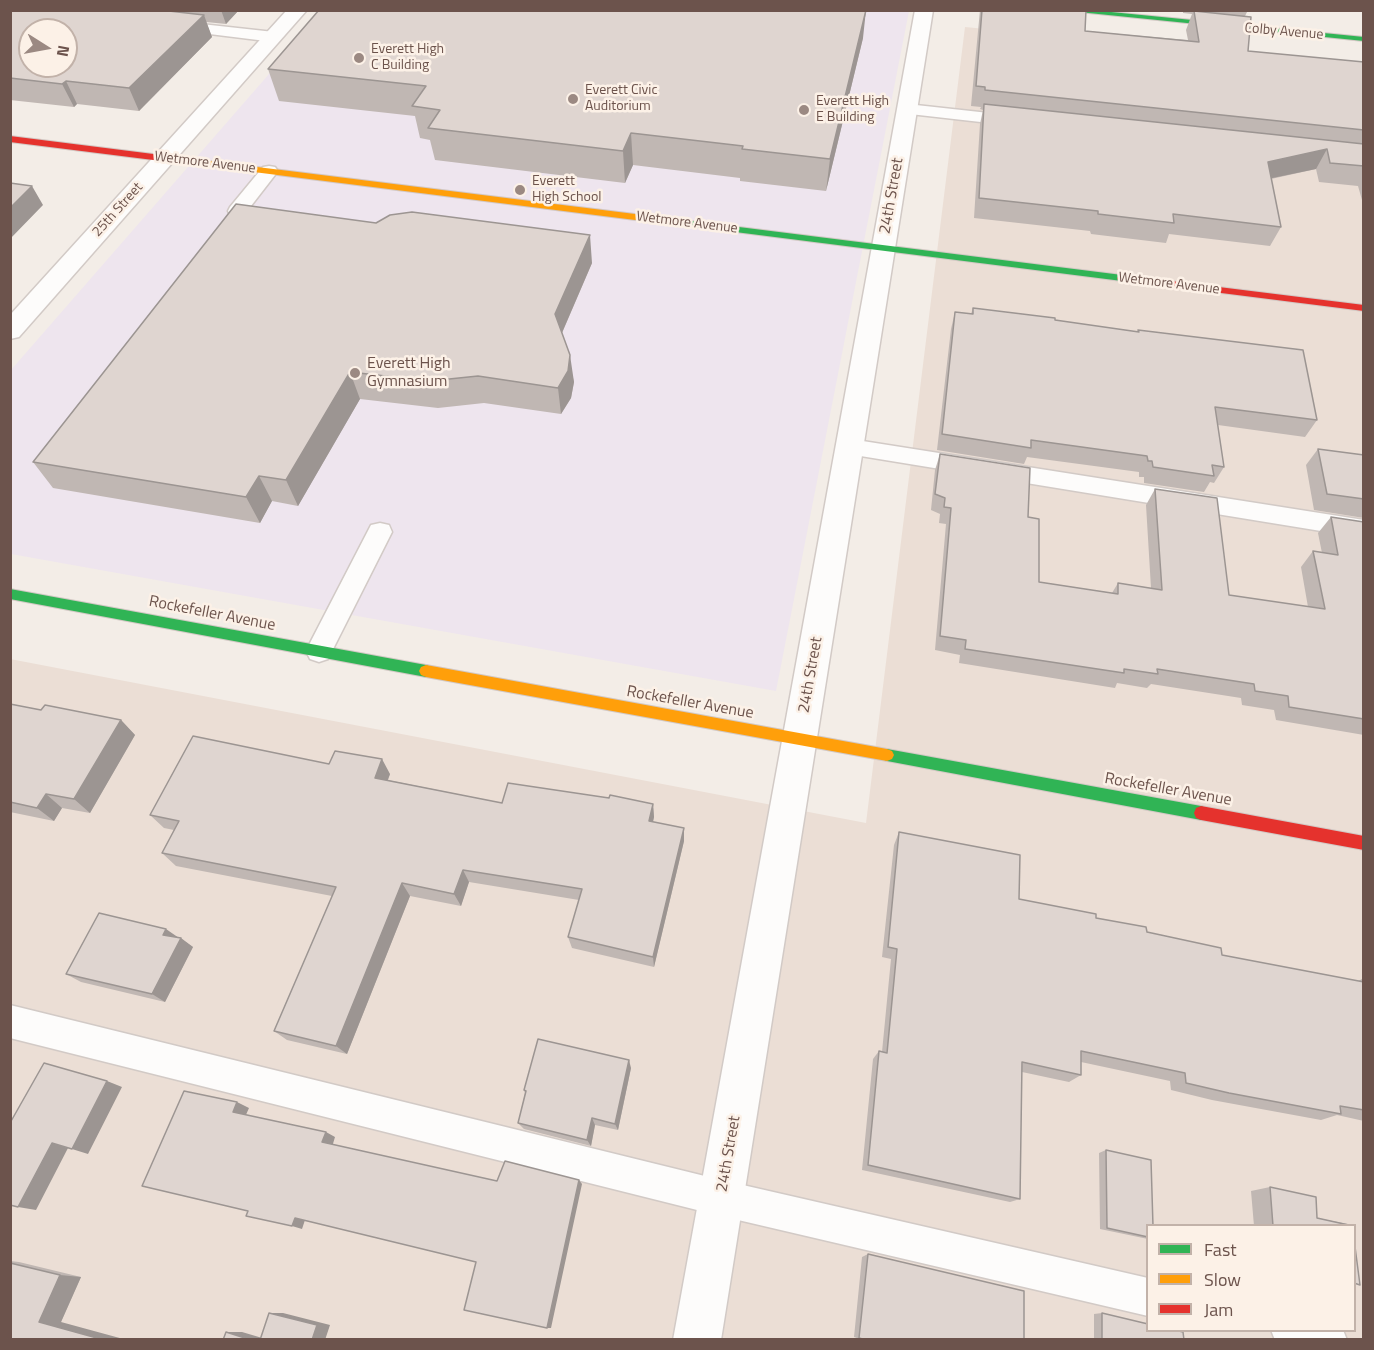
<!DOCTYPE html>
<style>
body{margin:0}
#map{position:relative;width:1374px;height:1350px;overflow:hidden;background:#f3ede7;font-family:"Titillium Web",sans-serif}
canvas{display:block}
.frame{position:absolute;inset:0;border:12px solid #6c534c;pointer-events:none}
.legend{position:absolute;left:1146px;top:1224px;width:210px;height:108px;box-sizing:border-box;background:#fcf1e7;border:2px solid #c2b2a9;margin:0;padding:8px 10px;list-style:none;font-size:18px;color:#6c534c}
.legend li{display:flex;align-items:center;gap:12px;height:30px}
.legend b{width:30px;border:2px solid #c2b2a9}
.north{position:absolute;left:18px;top:18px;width:60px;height:60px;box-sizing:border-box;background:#fcf1e7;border:2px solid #c2b2a9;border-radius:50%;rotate:101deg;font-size:16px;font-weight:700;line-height:24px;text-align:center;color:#6c534c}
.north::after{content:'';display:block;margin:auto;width:21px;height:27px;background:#9b8982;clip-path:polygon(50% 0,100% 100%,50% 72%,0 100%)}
</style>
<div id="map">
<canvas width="1374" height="1350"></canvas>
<div class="frame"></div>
<ul class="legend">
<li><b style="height:8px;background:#30b455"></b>Fast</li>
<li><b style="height:8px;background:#ff9f0a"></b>Slow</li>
<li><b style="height:8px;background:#e5322d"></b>Jam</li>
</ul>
<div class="north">N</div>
</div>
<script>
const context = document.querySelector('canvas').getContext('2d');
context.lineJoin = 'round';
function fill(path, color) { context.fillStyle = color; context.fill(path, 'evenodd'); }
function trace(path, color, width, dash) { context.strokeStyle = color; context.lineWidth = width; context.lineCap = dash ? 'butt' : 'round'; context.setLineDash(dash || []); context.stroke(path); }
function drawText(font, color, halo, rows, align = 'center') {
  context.font = font + ' "Titillium Web",sans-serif'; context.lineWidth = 5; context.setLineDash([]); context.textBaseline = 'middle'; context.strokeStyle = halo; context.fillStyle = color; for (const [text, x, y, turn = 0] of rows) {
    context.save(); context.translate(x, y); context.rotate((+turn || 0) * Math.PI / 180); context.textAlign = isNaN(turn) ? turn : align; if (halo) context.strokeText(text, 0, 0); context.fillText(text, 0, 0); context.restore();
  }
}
const residential = new Path2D(`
 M965,27L1363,66V1339H11L10,659L866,823ZM1148,1226H1354V1330H1148Z`);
const education = new Path2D(`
 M324,11H909L776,691L11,554V370Z`);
const lane = new Path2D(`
 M174,21L274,32L282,37L274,42L169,29L166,26L169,23Z
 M907,104L1016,116L1022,117L1025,121L1022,125L1016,126L901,113L899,109L901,105Z
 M269,166L275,167L278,171L275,175L244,215H230L228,211L230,207L263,167Z
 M850,439L1364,520V538L842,453L839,447L842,441Z
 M380,523L389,525L392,532L328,659L319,662L310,659L306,651L310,643L371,525Z
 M10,1005L721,1180L1148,1278V1316L721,1216L10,1038Z
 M1271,1330H1343L1347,1340H1275Z`);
const street = new Path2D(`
 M287,10H307L19,337L10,339V315Z
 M915,10H933L721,1340H673Z`);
const fast = new Path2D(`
 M1059,10H1091L1364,37V41Z
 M683,220L1122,275L1127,278L1122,281L680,225L678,223Z
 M10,589L426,665L431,667L433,671L431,675L426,677L10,599Z
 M887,749L1201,806L1206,808L1208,813L1206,818L1201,820L887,761L882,759L880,755L882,751Z`);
const slow = new Path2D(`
 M201,160L683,220L688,223L683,226L198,165V161Z
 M426,665L887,749L892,751L894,755L892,759L887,761L426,677L421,675L419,671L421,667Z`);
const jam = new Path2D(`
 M10,136L201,160L205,163L201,166L10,142Z
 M1122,275L1364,305V311L1118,280L1117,278Z
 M1201,806L1364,836V850L1201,820L1196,818L1194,813L1196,808Z`);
const wall = new Path2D(`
 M10,10H239L226,24L206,22L212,37L139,111L77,104L74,107L10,100Z
 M980,10H1086L1085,31L1188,40L1186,30L1192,14L1183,13V10H1248L1245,16L1248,51L1364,62V207L1358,186L1319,182L1316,169L1271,179L1281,227L1270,246L1169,234L1166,243L1091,234L1090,231L974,218L980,124L983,110L980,109L981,107L971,106Z
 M863,38L826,191L740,181V178L633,165L625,183L435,160L430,140L420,138L415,116L279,101L268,69Z
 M376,223L592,263L562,333L574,382L571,398L561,414L484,403L438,408L360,399L298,506L272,501L260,523L53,488L33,462Z
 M973,308L1137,332L1138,330L1317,420L1305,437L1218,425L1224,467L1214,483L1210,482L1204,492L1144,483V477H1139V472L1027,457L1024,464L937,450L951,329L955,312L971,314Z
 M1318,449L1364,455V518L1314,510L1306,465Z
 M940,454L1028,517L1039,582L1112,593L1118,583L1151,588L1146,505L1155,489L1229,595L1308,607L1301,567L1313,551L1322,553L1318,533L1331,517L1364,522V735L1276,720L1274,710L1242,705L1241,698L1151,684L1147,688L1117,683L1115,688L959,663L960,655L935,650L946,524L939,523L940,514L931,510L935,470Z
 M10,704L41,710L121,720L135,735L90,813L62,808L54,821L10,812Z
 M329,764L390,774L388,780L502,803L609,798L653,804L654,817L653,822L684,841L654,967L572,948L568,937L579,900L469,882L461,906L410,896L347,1054L287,1040L274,1031L332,896L176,866L162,853L174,830L164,828L150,815Z
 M899,832L1019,899L1096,918L1147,932L1222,955L1358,981L1364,978V1121L1337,1115L1321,1120L1212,1100L1171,1090L1170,1081L1081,1062V1075L1069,1082L1022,1072L1020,1199L1010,1202L862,1170L873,1059L879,1051L882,1052L891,959L882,957L894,845Z
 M179,938L193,947L165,1002L81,982L66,974Z
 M631,1068L618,1130L595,1125L591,1146L524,1129L518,1123L525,1093L524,1090Z
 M1106,1150L1148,1226V1239L1100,1229L1099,1153Z
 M1270,1187L1317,1218L1353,1225L1254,1226L1251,1191Z
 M868,1254L1024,1340H863L854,1337L862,1257Z
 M10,1261L19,1262L81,1277L61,1322L10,1340Z
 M1102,1313L1184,1340H1094V1314Z`);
const shadedWall = new Path2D(`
 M221,10H239L226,24Z
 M866,10L863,38L826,191L830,159Z
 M204,15L212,37L139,111L129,88Z
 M66,81L77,104L74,107L62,84Z
 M631,133L633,165L625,183L623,151Z
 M1327,149L1316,169L1258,181L1268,162Z
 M32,186L43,205L10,239V208Z
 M590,235L592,263L558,342L555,314Z
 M570,355L574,382L571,398L561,414L558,388Z
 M350,372L360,399L298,506L286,480Z
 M259,476L272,501L260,523L246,497Z
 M121,720L135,735L90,813L74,799Z
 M382,759L390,774L383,792L375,778Z
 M46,794L62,808L54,821L37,808Z
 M653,804L654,817L650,834L649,821Z
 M684,828V841L654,967L653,957Z
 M463,870L469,882L461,906L454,894Z
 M402,883L410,896L347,1054L336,1046Z
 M166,929L179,938L163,935Z
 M181,938L193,947L165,1002L152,994Z
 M629,1060L631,1068L618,1130L615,1124Z
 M107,1081L122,1087L88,1154L72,1149Z
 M237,1102L249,1108L245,1117L233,1112Z
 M592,1118L595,1125L591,1146L587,1140Z
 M326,1132L335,1137L332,1147L322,1142Z
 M52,1143L68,1148L36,1210L18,1207Z
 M579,1180L582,1184L551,1328H547Z
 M295,1218L305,1220L302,1229L292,1226Z
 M60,1275L81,1277L61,1322L127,1340H104L39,1322Z
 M269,1313H283L330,1325L325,1340H312Z
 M226,1332H242L269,1340H251Z`);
const building = new Path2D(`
 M10,10H160L204,15L129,88L66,81L62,84L10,78ZM30,30H66V66H30Z
 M319,10H866L830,159L742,149L743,146L631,133L623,151L428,128L440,110L412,106L426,86L268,69Z
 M982,10H1086L1085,31L1199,42L1194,11L1251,17L1248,51L1364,62V130L985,90V87L976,86Z
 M984,104L1364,144V166L1330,163L1327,149L1268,162L1281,227L1173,214L1174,223L1098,214V211L979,198Z
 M10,183L32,186L10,208Z
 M236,204L376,223L390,215L412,212L590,235L555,314L570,355L568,371L558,388L478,376L430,381L350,372L286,480L259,476L246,497L33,462Z
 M973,308L1055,318V320L1139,332L1138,330L1303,350L1317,420L1215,407L1224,467L1212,465L1214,476L1153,467L1152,461H1148L1147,456L1031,440V448L942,434L955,312L973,314Z
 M1318,449L1364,455V499L1327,494Z
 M940,454L1030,468L1028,517L1039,519V582L1118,594V583L1162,590L1155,489L1217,498L1229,595L1325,609L1313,551L1338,555L1331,517L1364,522V719L1289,707L1288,696L1255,691L1254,684L1157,669L1158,674L1124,669V673L965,649L966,640L940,636L951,508L944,507L945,498L935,494Z
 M10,704L41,710L45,705L121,720L74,799L46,794L37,808L10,802Z
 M193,736L329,764L335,751L382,759L375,778L502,803L508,783L609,798L610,795L653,804L649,821L684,828L653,957L568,937L582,889L463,870L454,894L402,883L336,1046L274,1031L336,887L162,853L179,821L150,815Z
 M899,832L1020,855L1019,899L1096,914V918L1146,927L1147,932L1221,948L1222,955L1364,982V1110L1340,1106L1341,1114L1229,1093L1186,1083L1185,1073L1081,1051V1075L1022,1062L1020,1199L868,1165L879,1051L887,1053L897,949L888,947Z
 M99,913L166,929L163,935L181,938L152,994L66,974Z
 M538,1039L629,1060L615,1124L592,1118L587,1140L518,1123L526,1091L524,1090Z
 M44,1063L107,1081L72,1149L52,1143L18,1207L10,1205V1123Z
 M184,1091L237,1102L233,1112L326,1132L322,1142L497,1181L505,1161L579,1180L547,1328L464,1310L476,1262L295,1218L292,1226L246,1216L248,1211L142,1186Z
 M1106,1150L1151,1160L1153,1226H1148V1237L1107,1228Z
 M1270,1187L1316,1197L1317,1218L1353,1226H1273Z
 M1354,1239L1360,1285L1354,1283Z
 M868,1254L1024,1291V1340H866L859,1338Z
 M10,1263L60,1275L39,1322L104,1340H10Z
 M269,1313L317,1325L312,1340H260Z
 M1102,1313L1148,1324V1330H1175L1183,1332L1184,1340H1102Z
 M226,1332L251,1340H223Z`);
const markers = [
 [359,58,6,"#9b8982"],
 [573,99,6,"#9b8982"],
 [804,110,6,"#9b8982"],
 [520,190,6,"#9b8982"],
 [355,373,6,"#9b8982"]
];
const farStreetnames = [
 ["Colby Avenue",1284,32,5],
 ["Wetmore Avenue",205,163,7],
 ["25th Street",118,210,-48],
 ["Wetmore Avenue",687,223,7],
 ["Wetmore Avenue",1169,284,7]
];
const farPoinames = [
 ["Everett High",371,50],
 ["C Building",371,66],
 ["Everett Civic",585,91],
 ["Auditorium",585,107],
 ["Everett High",816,102],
 ["E Building",816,118],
 ["Everett",532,182],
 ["High School",532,198]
];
const streetNames = [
 ["24th Street",892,196,-80],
 ["Rockefeller Avenue",212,614,11],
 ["24th Street",811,675,-80],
 ["Rockefeller Avenue",690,703,10],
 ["Rockefeller Avenue",1168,790,10],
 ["24th Street",729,1154,-80]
];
const poiNames = [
 ["Everett High",367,364],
 ["Gymnasium",367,382]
];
fill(residential, '#ebded5');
fill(education, '#eee5ee');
trace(lane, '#d2cac6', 3);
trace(street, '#d2cac6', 3);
trace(fast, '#d2c8c4', 2);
trace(slow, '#d2c8c4', 2);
trace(jam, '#d2c8c4', 2);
fill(lane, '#fdfcfb');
fill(street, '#fdfcfb');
fill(fast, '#30b455');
fill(slow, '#ff9f0a');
fill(jam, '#e5322d');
fill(wall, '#c0b7b3');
fill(shadedWall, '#9c9592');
fill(building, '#dfd5d0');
trace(building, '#9c9592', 1.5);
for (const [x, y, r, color] of markers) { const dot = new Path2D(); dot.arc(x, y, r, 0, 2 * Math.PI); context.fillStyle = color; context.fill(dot); trace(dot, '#fcf1e7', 2); }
drawText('14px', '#6c534c', '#fcf1e7', farStreetnames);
drawText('14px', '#6c534c', '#fcf1e7', farPoinames, 'left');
drawText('16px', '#6c534c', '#fcf1e7', streetNames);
drawText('16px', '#6c534c', '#fcf1e7', poiNames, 'left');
</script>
